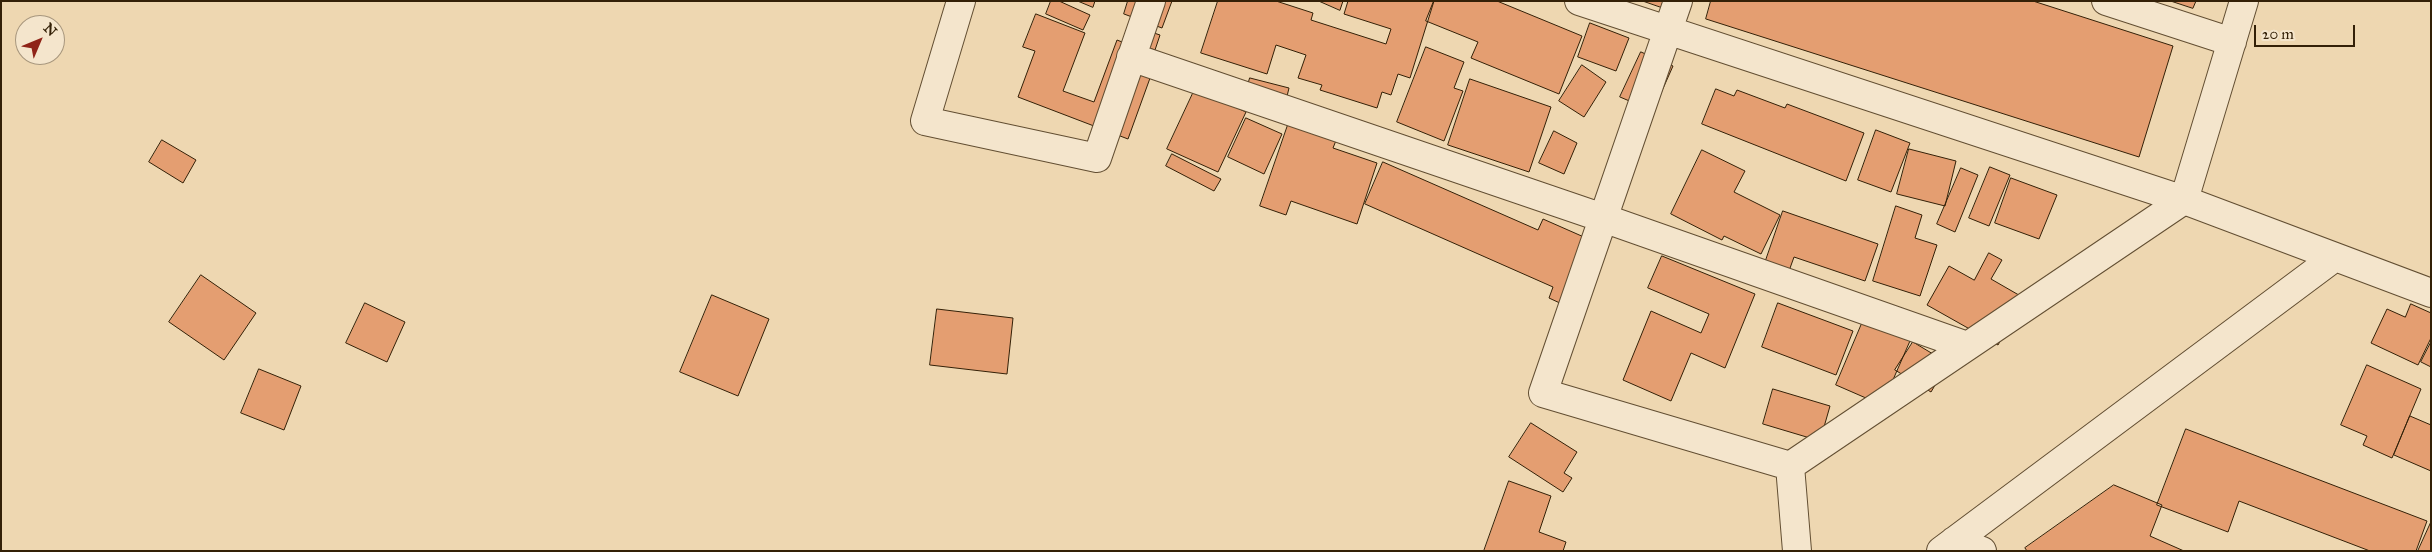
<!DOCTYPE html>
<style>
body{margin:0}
#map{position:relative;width:2432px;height:552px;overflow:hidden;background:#eed7b1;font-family:"IM FELL Great Primer",serif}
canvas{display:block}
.frame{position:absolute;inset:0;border:2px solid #332007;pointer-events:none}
.north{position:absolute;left:15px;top:15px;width:50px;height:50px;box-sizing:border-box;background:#f4e5cc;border:1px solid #a7967d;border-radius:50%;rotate:45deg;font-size:14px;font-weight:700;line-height:20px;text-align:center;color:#332007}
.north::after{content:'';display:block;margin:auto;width:18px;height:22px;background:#8f2418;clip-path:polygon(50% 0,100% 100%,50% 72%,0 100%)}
.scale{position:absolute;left:2254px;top:25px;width:101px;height:22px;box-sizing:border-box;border:2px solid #332007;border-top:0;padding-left:6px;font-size:15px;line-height:18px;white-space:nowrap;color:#332007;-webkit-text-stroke:4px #f4e5cc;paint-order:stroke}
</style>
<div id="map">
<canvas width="2432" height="552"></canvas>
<div class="frame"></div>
<div class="north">N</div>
<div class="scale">20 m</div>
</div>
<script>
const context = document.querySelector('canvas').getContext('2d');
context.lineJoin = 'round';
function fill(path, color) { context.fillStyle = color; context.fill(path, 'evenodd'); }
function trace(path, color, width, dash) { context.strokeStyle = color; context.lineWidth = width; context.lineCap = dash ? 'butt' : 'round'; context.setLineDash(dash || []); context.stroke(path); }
const building = new Path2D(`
 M1051,1H1059L1090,15L1083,30L1046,14Z
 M1078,1H1095L1093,7Z
 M1128,1H1172L1162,28L1124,14Z
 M1218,1H1276L1313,13L1311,20L1386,44L1391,29L1344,14L1348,1H1434L1410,78L1398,74L1391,95L1382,92L1377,108L1320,90L1322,85L1298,78L1306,55L1276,45L1267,74L1201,53Z
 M1319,1H1343L1340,10Z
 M1434,1H1497L1582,36L1559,94L1471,58L1478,42L1426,21Z
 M1643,1H1663L1661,7Z
 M1711,1H2033L2173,46L2139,157L1706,19Z
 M2171,1H2196L2193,8Z
 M1036,14L1085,33L1063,91L1094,102L1117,40L1158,56L1128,139L1018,97L1035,51L1023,47Z
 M1590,23L1629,38L1616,71L1578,57Z
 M1136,27L1160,35L1155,50L1131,43Z
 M1426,47L1464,62L1454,88L1463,91L1444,141L1397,122Z
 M1641,52L1673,66L1653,111L1620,97Z
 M1582,65L1606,82L1584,117L1559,101Z
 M1250,78L1289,88L1282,117L1242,106Z
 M1470,79L1551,107L1529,172L1448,145Z
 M1195,89L1246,112L1218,172L1167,149Z
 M1716,89L1734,96L1737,90L1785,108L1787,104L1864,133L1846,181L1702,124Z
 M1246,118L1282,134L1264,174L1228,157Z
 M1289,122L1337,138L1333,148L1377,163L1357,224L1291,201L1286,215L1260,206Z
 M1876,130L1910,143L1891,192L1858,180Z
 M1554,131L1577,143L1564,174L1539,163Z
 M162,140L196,160L183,183L149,162Z
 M1909,149L1956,161L1945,206L1897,194Z
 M1702,150L1745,171L1734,192L1780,215L1761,254L1724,236L1722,240L1671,214Z
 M1172,154L1221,179L1214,191L1166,166Z
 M1383,162L1538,230L1543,219L1602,245L1575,310L1549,298L1553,287L1365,204Z
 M1990,167L2010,175L1989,226L1969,218Z
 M1961,168L1978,175L1955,232L1937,224Z
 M2011,178L2057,195L2039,239L1995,223Z
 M1896,206L1922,215L1915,238L1937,245L1920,296L1873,281Z
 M1783,211L1878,244L1865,281L1794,257L1789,271L1765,263Z
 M1989,253L2002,260L1991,279L2024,298L1998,345L1927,305L1949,266L1974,280Z
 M1662,256L1755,294L1725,368L1691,353L1671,401L1623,380L1651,311L1701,333L1709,314L1648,288Z
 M201,275L256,313L224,360L169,322Z
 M712,295L769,319L738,396L680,372Z
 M365,303L405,322L387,362L346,343Z
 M1778,303L1853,331L1836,375L1762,347Z
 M2411,304L2431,313V338L2418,365L2371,343L2387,309L2405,317Z
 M937,309L1013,318L1007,374L930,365Z
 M1866,314L1913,334L1882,405L1836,385Z
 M1913,342L1948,363L1931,392L1895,370Z
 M2431,342V367L2421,362Z
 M2367,365L2421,389L2392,458L2363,445L2367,436L2341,425Z
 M259,369L301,386L284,430L241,413Z
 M1773,389L1830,406L1820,441L1763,424Z
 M2410,416L2431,425V471L2394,455Z
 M1531,423L1577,452L1564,473L1572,478L1563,492L1509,457Z
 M2186,429L2427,521L2416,551H2370L2239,501L2228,532L2157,505Z
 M1509,481L1551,496L1539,532L1566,542L1563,551H1484Z
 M2114,485L2162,505L2150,536L2184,551H2027L2025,548Z
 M2431,522V551H2418Z`);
const minor = new Path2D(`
 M961,1L925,121L1097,158L1151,1
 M1579,1L2184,200L2244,1
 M1678,1L1543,393L1790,466
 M2106,1L2232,42
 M1131,57L1603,218L1967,346
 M1790,466L2184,200L2431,293
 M1790,466L1797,551
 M1954,541L1982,551
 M1941,551L2335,257`);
fill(building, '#e49e71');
trace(building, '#332007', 1);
trace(minor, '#624e32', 30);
trace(minor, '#f4e5cc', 28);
</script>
